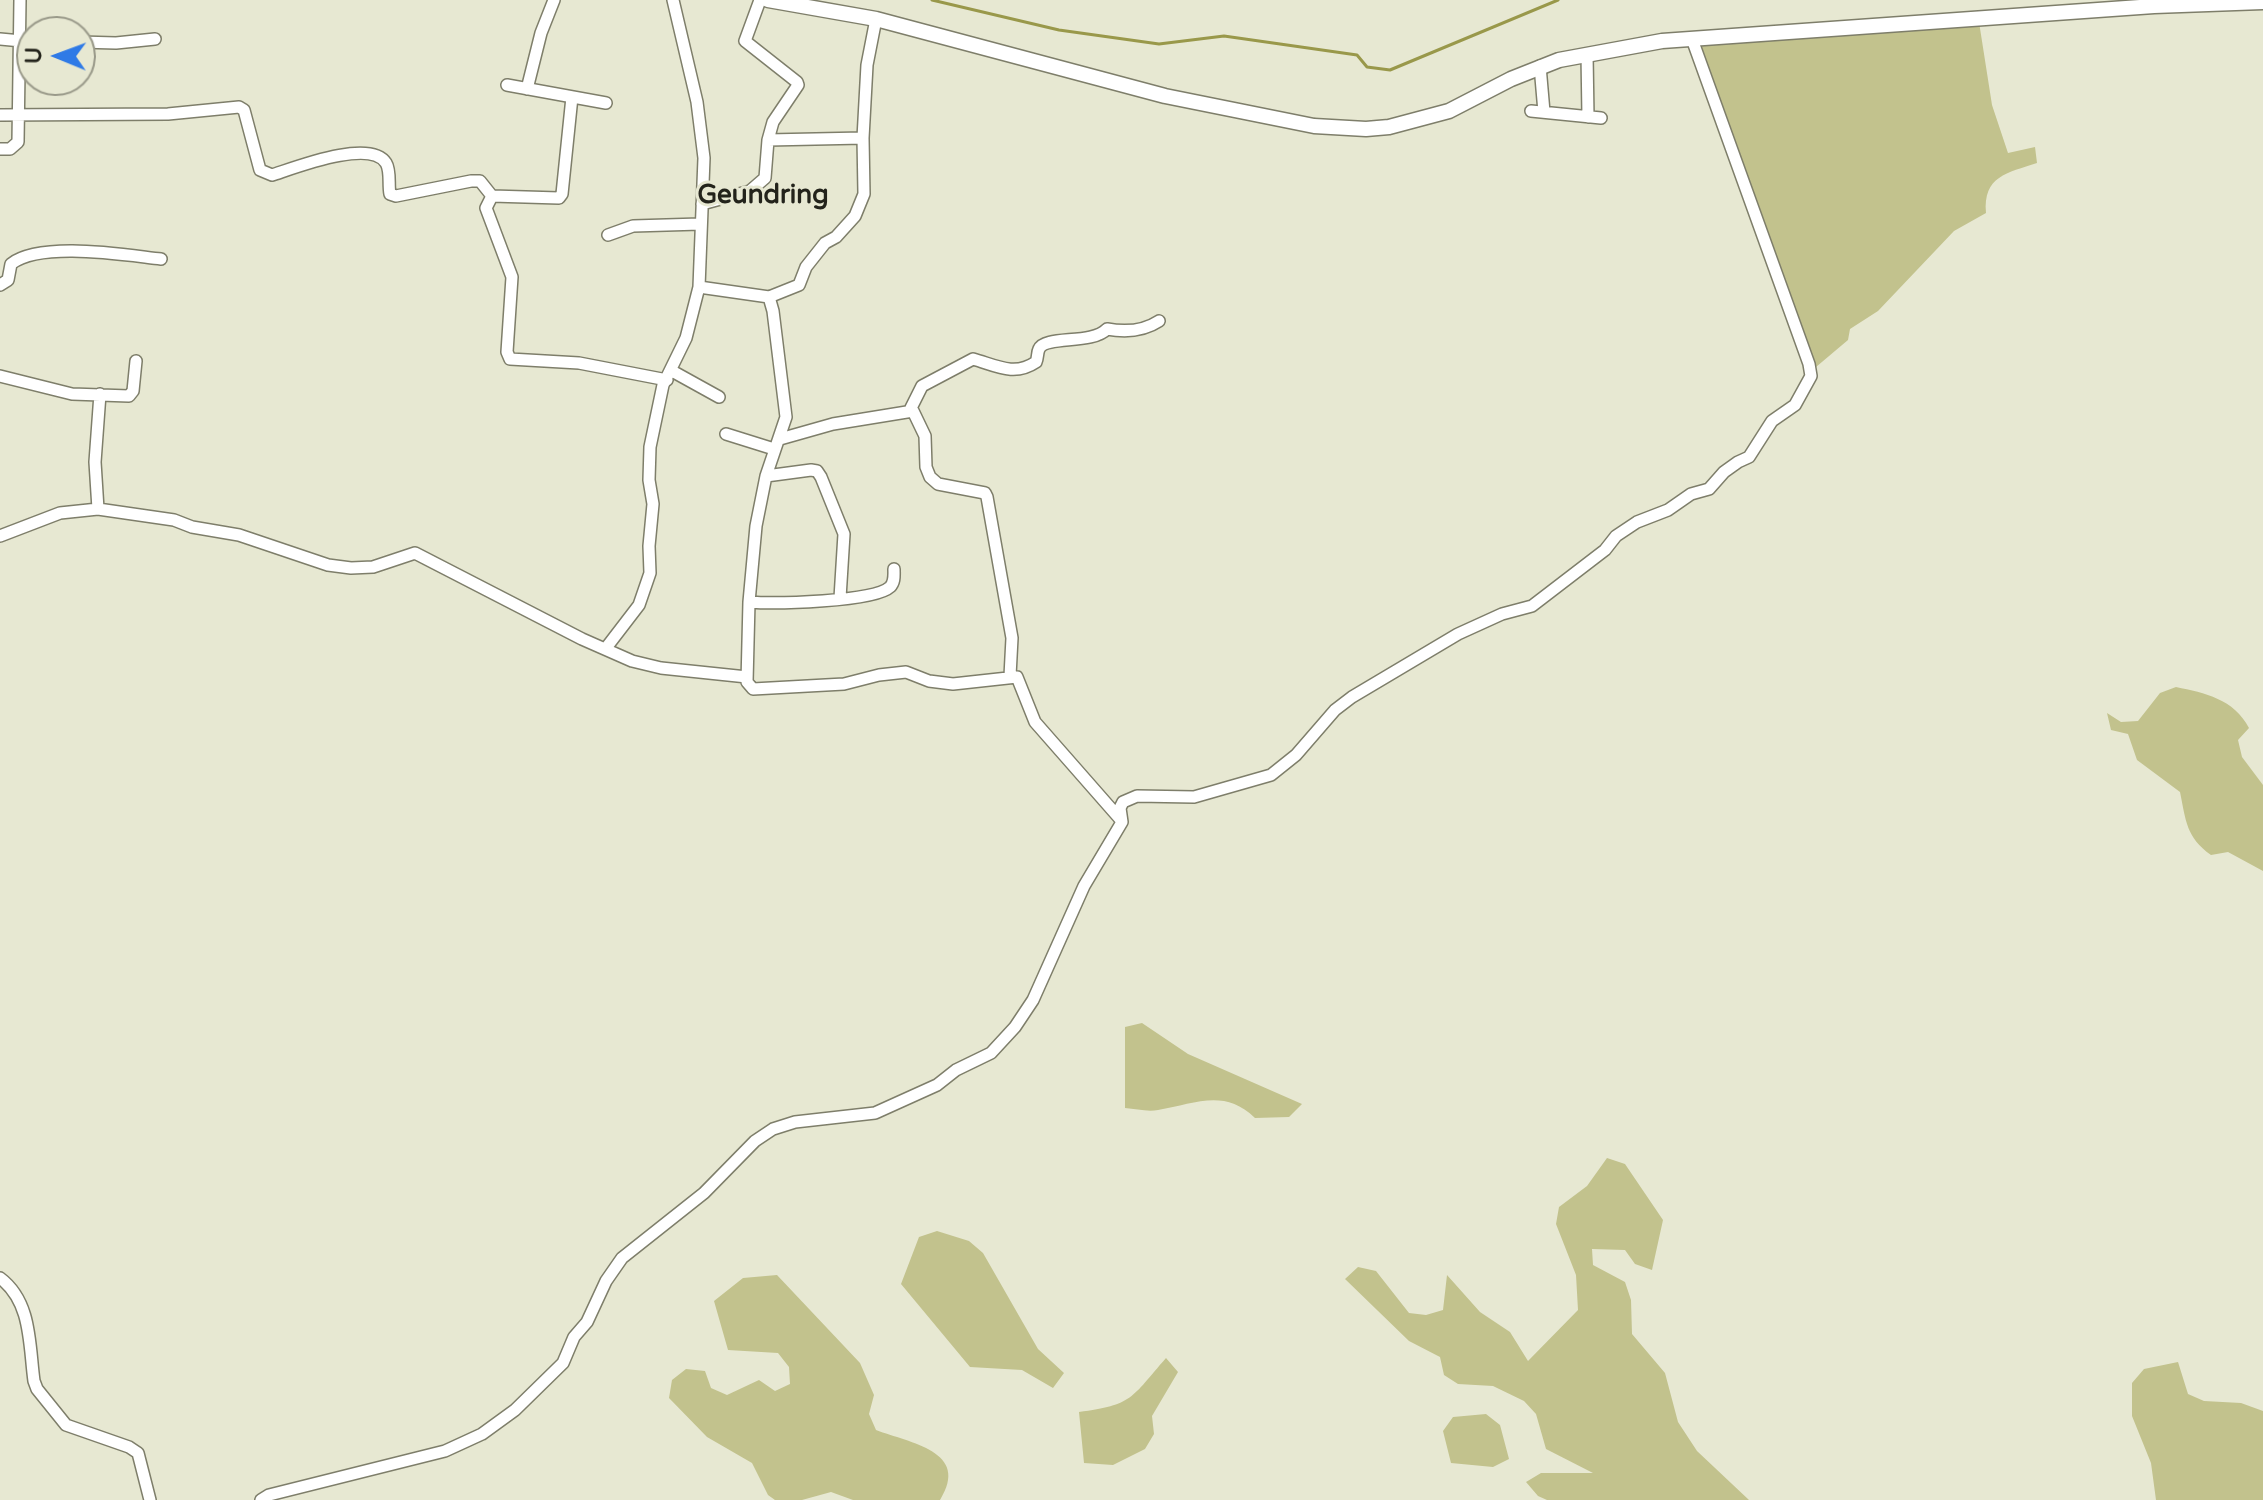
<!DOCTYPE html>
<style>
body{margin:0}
#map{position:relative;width:2263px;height:1500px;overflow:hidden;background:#e7e8d2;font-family:"Varela Round",sans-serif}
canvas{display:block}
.north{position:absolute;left:16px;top:16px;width:80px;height:80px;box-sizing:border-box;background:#e7e8d2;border:2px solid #999989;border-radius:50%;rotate:271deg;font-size:22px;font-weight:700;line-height:32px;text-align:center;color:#23231b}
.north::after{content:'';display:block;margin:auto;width:28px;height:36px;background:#2f7ae6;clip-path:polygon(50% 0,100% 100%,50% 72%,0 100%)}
</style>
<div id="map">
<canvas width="2263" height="1500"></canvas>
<div class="north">U</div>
</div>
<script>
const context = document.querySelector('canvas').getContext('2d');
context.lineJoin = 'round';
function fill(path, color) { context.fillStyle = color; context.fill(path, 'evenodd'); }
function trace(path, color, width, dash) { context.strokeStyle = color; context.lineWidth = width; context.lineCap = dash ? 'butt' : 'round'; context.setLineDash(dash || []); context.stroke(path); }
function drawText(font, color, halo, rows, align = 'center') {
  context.font = font + ' "Varela Round",sans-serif'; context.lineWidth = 6; context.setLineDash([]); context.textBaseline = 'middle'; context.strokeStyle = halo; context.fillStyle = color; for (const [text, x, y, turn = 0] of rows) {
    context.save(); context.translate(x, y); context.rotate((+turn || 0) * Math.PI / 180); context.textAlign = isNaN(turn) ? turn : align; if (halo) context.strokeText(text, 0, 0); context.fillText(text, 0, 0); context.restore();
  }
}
const green = new Path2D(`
 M1979,22L1992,105L2008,153L2035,147L2037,163C2007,173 1983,176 1986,213L1954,231L1878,311L1850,329L1848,340L1816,367L1811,366L1688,40Z
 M2176,687C2205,693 2234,699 2249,728L2238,740L2242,757L2263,785V871L2228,852L2211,855C2186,837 2186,821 2180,792L2137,760L2128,734L2111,730L2107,713L2121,722L2138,721L2160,693Z
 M1142,1023L1188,1054L1302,1104L1289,1117L1255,1118C1224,1088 1195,1104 1158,1110C1148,1112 1136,1109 1125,1108V1027Z
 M1607,1158L1625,1164L1663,1220L1652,1270L1635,1264L1625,1250L1592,1249L1593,1265L1625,1282L1631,1300L1632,1334L1665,1373L1678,1422L1697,1451L1749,1500H1547L1538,1496L1526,1482L1541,1473H1593L1546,1449L1536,1414L1524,1401L1493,1386L1458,1384L1444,1375L1440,1357L1409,1341L1345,1279L1358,1267L1376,1271L1409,1313L1426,1315L1443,1310L1447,1275L1480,1312L1510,1332L1528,1361L1578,1310L1576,1275L1556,1224L1559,1207L1587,1186Z
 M937,1231L969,1241L983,1253L1038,1349L1064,1373L1053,1388L1022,1370L970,1367L901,1284L919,1237Z
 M777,1275L860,1363L874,1395L869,1414L876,1430C910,1443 971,1451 940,1500H853L831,1492L802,1500H775L768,1495L752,1463L707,1437L669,1398L672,1380L686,1369L705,1371L711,1388L727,1395L759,1380L775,1391L790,1384L789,1367L778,1353L728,1350L714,1301L743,1278Z
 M1166,1358L1178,1372L1152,1416L1154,1434L1145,1449L1113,1465L1084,1463L1079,1412C1133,1405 1131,1398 1166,1358Z
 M2178,1362L2188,1394L2204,1401L2241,1403L2263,1411V1500H2156L2151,1463L2132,1416V1383L2144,1369Z
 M1486,1414L1500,1425L1509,1459L1493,1467L1451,1463L1443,1431L1453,1417Z`);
const stream = new Path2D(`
 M932,0L1059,30L1159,44L1224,36L1357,55L1367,67L1390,70L1558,0`);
const minor = new Path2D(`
 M760,0L745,41L797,82L798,85L773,122L768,140
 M876,19L867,65L863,138L864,194L855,216L836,237L825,243L806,267L799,285L769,297L773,311L786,417L766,476L756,526L749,602L747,682L753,689L844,684L879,675L906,672L929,681L953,684L1017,677L1035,722L1121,820
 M0,39L32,42
 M80,42L116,43L155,39
 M1587,54L1588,117
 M1540,66L1544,112
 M507,85L606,103
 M527,89L541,33L554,0
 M1531,111L1601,118
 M0,115L168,114L239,107L244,110L260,170L272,175C294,168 370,138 386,163C391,171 388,185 390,194L396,196L471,181H480L492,196
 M0,149H10L18,142L20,0
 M492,196L486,208L512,277L507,352L510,359L579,363L667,380
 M492,196L559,198L562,194L572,97
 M702,204L750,191L765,178L768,140L863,138
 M608,235L633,226L700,224
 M0,285L8,280L11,264C41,241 124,255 161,259
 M699,287L769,297
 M672,371L719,397
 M0,376L72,394L129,396L133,391L136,361
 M910,410L922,386L973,359C995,365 1014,377 1036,362C1038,358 1037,353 1039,349C1045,335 1092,345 1107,329C1124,332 1144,331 1159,321
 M726,434L774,449
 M780,439L833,424L913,411L925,436L926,467L930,477L938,484L985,493L987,497L1012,638L1010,676
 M766,476L811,470L817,471L821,477L844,534L840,598
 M98,509L95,462L100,394
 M0,536L60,513L98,509L174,520L192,527L239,535L328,565L351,568L373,567L415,553L582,639L632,661L661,668L747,677
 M749,602C774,604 874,602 890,587C895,582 894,575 894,569
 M606,648L639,605L650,573L649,546L653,504L649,480L650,447L663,385L686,338L699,287L704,158L697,102L673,0
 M0,1278C32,1302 29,1345 34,1381L37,1389L66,1425L129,1447L138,1453L150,1500
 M261,1500L269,1495L445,1451L482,1434L515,1410L563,1363L574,1337L587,1322L606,1281L622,1258L704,1193L755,1141L773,1129L795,1122L875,1113L937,1085L956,1070L991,1053L1015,1027L1033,1000L1084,886L1122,822L1120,808L1123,802L1137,796L1194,797L1271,775L1296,755L1335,710L1352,697L1458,634L1502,614L1532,606L1605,550L1616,536L1637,522L1668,510L1691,494L1709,489L1724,472L1738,462L1749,457L1772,421L1795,405L1811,376L1809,364L1692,39`);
const tertiary = new Path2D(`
 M768,0L876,19L1165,96L1314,126L1366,129L1389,127L1449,111L1511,79L1559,60L1662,41L2154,6L2263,2`);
const quarterNames = [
 ["Geundring",763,196]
];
fill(green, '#c2c28d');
trace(stream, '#99984a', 3);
trace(minor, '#7e7e6a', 14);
trace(tertiary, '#7e7e6a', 17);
trace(minor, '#fff', 11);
trace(tertiary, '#fff', 14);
drawText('bold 26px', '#23231b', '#e7e8d2', quarterNames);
</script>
